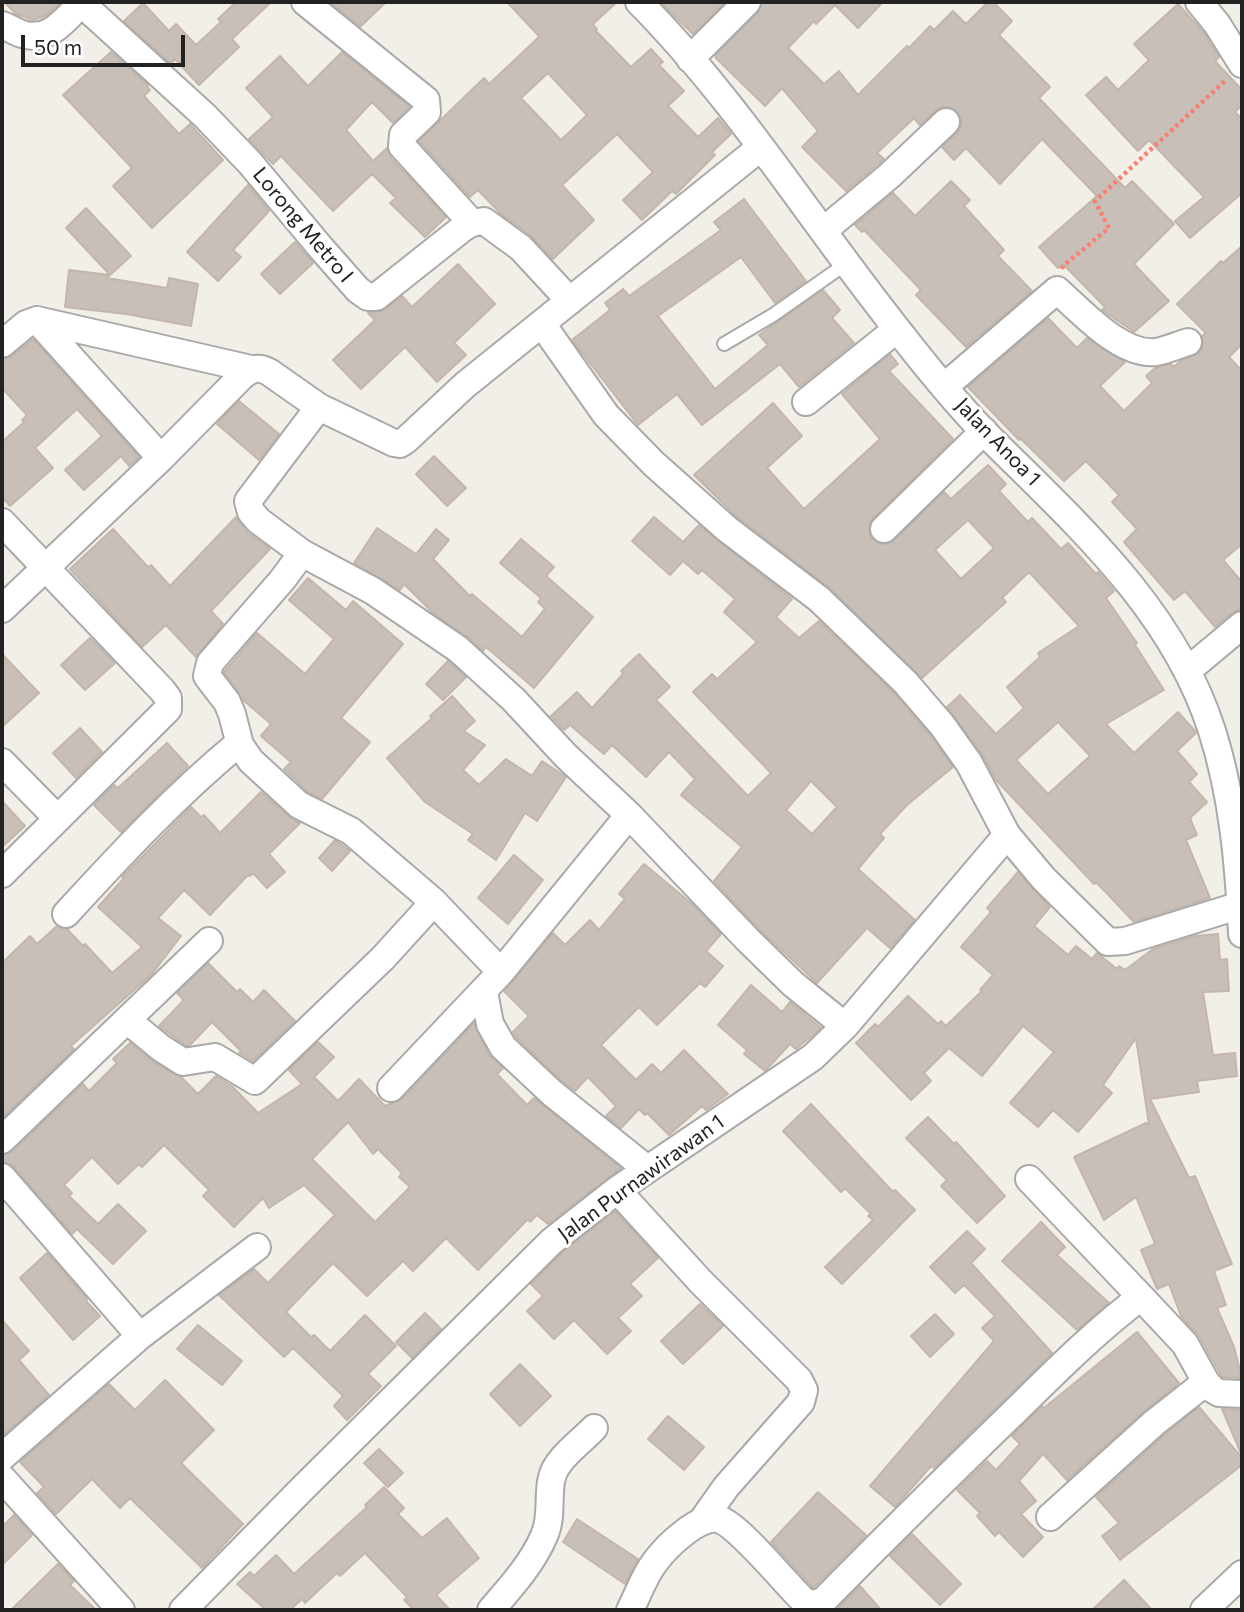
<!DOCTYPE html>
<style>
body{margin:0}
#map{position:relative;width:1244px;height:1612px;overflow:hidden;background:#f2efe9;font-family:Commissioner,sans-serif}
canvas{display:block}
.frame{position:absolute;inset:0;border:4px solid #222;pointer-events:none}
.scale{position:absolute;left:21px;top:35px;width:164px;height:32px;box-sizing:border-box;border:4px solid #222;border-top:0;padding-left:9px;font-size:21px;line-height:24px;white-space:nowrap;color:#222;-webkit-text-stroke:5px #fff;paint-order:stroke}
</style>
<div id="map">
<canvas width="1244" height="1612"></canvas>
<div class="frame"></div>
<div class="scale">50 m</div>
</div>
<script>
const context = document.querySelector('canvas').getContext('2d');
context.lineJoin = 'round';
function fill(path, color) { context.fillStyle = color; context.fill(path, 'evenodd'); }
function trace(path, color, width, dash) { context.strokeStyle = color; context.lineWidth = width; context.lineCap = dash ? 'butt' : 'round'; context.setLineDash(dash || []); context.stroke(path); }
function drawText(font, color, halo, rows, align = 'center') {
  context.font = font + ' Commissioner,sans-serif'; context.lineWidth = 6; context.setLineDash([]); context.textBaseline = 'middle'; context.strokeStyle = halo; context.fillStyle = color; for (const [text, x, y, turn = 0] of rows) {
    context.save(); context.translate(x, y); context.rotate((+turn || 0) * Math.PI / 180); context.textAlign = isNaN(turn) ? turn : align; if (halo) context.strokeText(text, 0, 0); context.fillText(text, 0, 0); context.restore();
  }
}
const building = new Path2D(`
 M4,2H61L47,15L33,20L16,14Z
 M236,2H271L232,39L239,47L199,85L175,59L171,64L124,21L143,3L169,31L176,24L196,45L221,22L218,19Z
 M330,2H386L360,27Z
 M507,2H617L593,24L597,29L595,30L631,67L651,49L663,62L659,65L684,91L668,106L698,137L718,118L731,134L712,152L715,155L676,194L672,191L642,220L623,200L653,172L617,134L562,185L594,220L553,259L530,235L501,214L478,190L470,197L419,141L484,78L489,84L538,38L539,36ZM548,73L587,115L561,140L521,98Z
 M660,2H725L693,34Z
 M762,2H883L858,28L835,5L816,24L814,21L788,48L824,84L839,71L858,95L907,46L909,48L930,26L934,30L953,11L966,24L988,2H993L1012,21L999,35L1050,87L1039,98L1125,188L1132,181L1174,224L1134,264L1169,301L1134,332L1102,310L1105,307L1063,264L1058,268L1039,247L1097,196L1042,139L1000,184L966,148L954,160L942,147L957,133L961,126V118L957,111L951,107H943L936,110L920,125L914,118L877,153L884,159L846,191L802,147L818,131L782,88L765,106L716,58L715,56L758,13Z
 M1178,4L1204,33L1219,57L1215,61L1242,90V105L1235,112L1242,119V193L1190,238L1175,221L1204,197L1149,140L1138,151L1086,95L1106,77L1118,90L1149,60L1134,44Z
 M111,52L148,85L147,87L150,90L144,96L179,134L190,124L223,160L152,228L113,186L132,168L63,95Z
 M342,52L410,107L393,123L372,102L346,130L373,161L387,148L390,157L446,217L425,237L390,203L396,198L372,174L333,211L281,156L273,164L249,139L273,117L246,88L280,56L308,86Z
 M951,181L970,200L964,206L1004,250L998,256L1032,291L966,347L916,295L921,290L864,230L862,232L855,225L893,193L915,216Z
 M248,185L269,211L233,250L241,257L218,281L187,252Z
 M744,199L806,281L775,303L741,257L658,316L715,389L768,345L759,335L823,290L840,310L832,318L854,343L799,387L780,364L702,425L677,394L638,425L572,340L610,310L605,303L623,289L629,296L721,230L714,222Z
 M86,208L131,256L110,275L66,228Z
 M295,242L313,263L280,294L261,274Z
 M1242,246V344L1229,357L1242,371V544L1223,560L1242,582V609L1232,613L1215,627L1185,591L1174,600L1124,542L1137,529L1112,502L1119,495L1086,461L1064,481L1020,438L1019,440L968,387L1048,318L1077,348L1087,338L1125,362L1100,386L1124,411L1152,383L1146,376L1155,368L1171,364L1174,367L1179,362L1200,352L1203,345L1202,336L1206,333L1177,304L1221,261L1223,263Z
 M458,264L495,304L454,343L466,355L437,382L405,347L361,389L333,360L375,320L368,313L385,310L402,296L412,307Z
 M69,270L110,275L107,278L167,288L169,278L198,284L191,326L126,314L65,307Z
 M33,339L139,457L129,466L121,456L84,490L65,470L102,436L77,409L35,448L53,468L10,506L2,497V442L24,422L22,420L27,415L2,388V359L12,356Z
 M890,354L898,364L889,371L953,439L873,518L869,525V534L872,539L880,544H889L894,541L944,492L951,499L988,465L1006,484L999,491L1028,522L1032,518L1061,549L1068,543L1096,574L1098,572L1114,591L1106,598L1137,643L1135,645L1164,690L1106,724L1134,753L1178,712L1195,731L1196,733L1177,751L1197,774L1189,782L1207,802L1190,818L1197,835L1186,840L1210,898L1134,922L1096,882L1094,884L996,780L982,754L947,707L960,695L996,734L1024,708L1007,687L1040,657L1038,653L1079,626L1029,572L1002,598L1006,602L922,678L830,588L737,517L694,475L773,403L802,436L767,468L804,509L880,439L842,394ZM968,520L994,548L961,579L935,550ZM1058,722L1090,756L1048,794L1016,760Z
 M239,401L279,434L259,460L217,424Z
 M434,456L466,488L447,506L416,474Z
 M236,517L247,532L270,549L211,611L223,624L196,657L166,625L142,647L70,569L113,529L148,567L151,565L170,586Z
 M654,517L683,542L699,525L792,599L776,617L799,638L819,621L894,693L930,735L953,767L907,805L880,834L884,838L858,869L915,920L890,948L867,928L817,983L758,928L714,881L742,847L681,795L695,779L669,752L646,777L612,745L604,754L570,725L564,730L551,716L577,692L592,708L623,674L621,671L639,654L670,687L656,700L748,796L771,773L693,692L712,674L717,679L757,642L724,612L735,599L702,570L698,574L683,561L670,575L632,541ZM811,781L837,807L812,834L786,810Z
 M377,528L416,554L436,529L449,540L433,559L470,596L472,594L522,637L545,609L538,602L541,598L500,563L521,539L554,567L546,576L593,617L534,688L486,647L483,651L467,636L433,613L404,584L400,590L354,563Z
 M308,578L346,610L353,601L403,644L341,718L370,742L322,799L308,792L284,769L291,762L261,736L271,724L243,700L224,672L257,633L305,674L334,639L289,600Z
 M90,638L115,663L85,690L61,665Z
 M2,654L39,693L2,727Z
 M448,661L466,677L443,700L426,684Z
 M452,696L475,721L464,731L485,745L463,770L479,785L506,759L532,776L542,761L566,777L537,821L525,813L496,860L468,840L473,834L425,802L387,758L432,718L430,716Z
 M80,728L102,752L76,778L53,753Z
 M167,743L188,766L121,832L94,805L114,785L118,788Z
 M261,792L289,817L300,823L269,854L285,872L267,888L253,873L250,876L248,875L210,915L184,890L158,918L181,936L152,974L71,1046L74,1049L2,1118V963L30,936L37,944L57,926L67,929L83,946L85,944L112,973L142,947L98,907L124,878L122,877L191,807L201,817L204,815L220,833Z
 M2,801L25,826L2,847Z
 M335,840L350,851L332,871L319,858Z
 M514,855L543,880L508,924L478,898Z
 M644,864L691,903L721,934L706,951L723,966L705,987L700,983L657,1025L639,1007L601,1045L636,1080L652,1064L661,1073L684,1050L728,1094L706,1110L702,1106L669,1135L647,1113L645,1115L639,1109L621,1128L606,1116L616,1106L588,1077L575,1091L562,1081L516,1037L513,1032L529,1016L504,991L553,933L565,945L590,920L599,930L625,899L619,894Z
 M1018,872L1050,907L1034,926L1068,955L1076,946L1092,959L1097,953L1117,969L1119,966L1125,970L1153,949L1195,936L1218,934L1220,960L1227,959L1229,991L1203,992L1213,1055L1235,1053L1237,1076L1197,1081L1199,1092L1150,1099L1189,1178L1195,1176L1232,1264L1214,1271L1226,1305L1217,1308L1234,1347L1242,1378L1222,1377L1199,1336L1181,1316L1169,1284L1157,1289L1141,1250L1155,1244L1136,1197L1104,1220L1074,1157L1146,1123L1149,1125L1136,1038L1103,1085L1112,1093L1078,1132L1053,1110L1038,1127L1010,1103L1054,1052L1023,1026L982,1076L949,1048L924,1073L931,1081L911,1100L856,1043L875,1024L878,1027L908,996L938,1024L941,1021L946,1026L982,991L980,990L993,975L961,947L991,912L987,908Z
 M208,963L237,992L240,989L253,1002L264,990L295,1021L253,1061L239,1053L241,1051L212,1022L190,1045L186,1046L159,1026L184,1000L177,993Z
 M751,985L782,1012L790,1002L821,1028L796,1049L790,1044L765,1071L744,1054L747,1050L718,1025Z
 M474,1023L489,1055L503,1068L497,1074L527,1105L534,1098L621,1168L548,1224L537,1215L530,1222L528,1219L478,1270L446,1238L413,1271L403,1261L367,1296L333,1263L286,1312L311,1337L314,1335L330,1351L365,1315L396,1346L368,1374L381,1386L347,1420L334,1406L343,1396L313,1367L293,1348L284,1357L219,1295L254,1269L268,1283L335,1215L304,1185L269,1208L263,1198L234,1227L203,1196L209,1190L164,1145L142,1167L139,1164L118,1184L92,1157L64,1185L72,1193L69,1196L98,1224L118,1204L146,1231L113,1264L77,1229L72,1234L14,1167L2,1162V1155L13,1151L83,1084L89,1091L117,1063L113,1059L130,1043L152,1061L181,1077L198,1094L216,1076L232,1086L258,1113L302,1084L289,1070L318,1042L334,1057L314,1077L338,1101L359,1079L385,1106L402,1099ZM348,1122L373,1154L378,1149L402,1173L399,1177L410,1187L375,1222L312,1159Z
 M811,1104L893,1192L895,1190L915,1210L842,1284L825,1267L873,1220L868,1216L871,1214L845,1188L841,1192L783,1131Z
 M928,1117L954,1144L956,1142L1005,1196L977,1223L941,1186L947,1180L906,1138Z
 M615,1211L658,1258L630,1284L642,1296L618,1318L631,1331L607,1354L574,1320L554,1339L527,1311L543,1296L531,1284L562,1253Z
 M1041,1222L1065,1247L1057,1255L1109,1303L1077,1330L1002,1261Z
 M967,1231L985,1249L971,1263L1052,1353L934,1468L931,1466L895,1507L870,1486L994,1341L982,1328L995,1316L964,1285L955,1293L930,1267Z
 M47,1253L87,1299L86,1301L100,1316L73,1340L20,1278Z
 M700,1304L723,1326L683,1364L661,1341Z
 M425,1313L441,1329L412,1358L396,1342Z
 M935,1314L954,1334L930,1357L911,1336Z
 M2,1320L29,1351L19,1360L49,1395L2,1436Z
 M198,1325L242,1361L222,1385L177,1349Z
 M1137,1332L1179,1383L1144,1411L1067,1480L1043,1454L1019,1481L1036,1501L1021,1514L1043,1537L1023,1557L999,1532L995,1536L977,1516L980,1513L957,1490L987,1461L996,1470L1020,1444L1012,1436L1042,1406L1044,1408Z
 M520,1364L551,1396L520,1426L490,1394Z
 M165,1380L214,1430L181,1463L243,1524L202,1568L130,1498L120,1508L92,1479L56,1514L37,1493L44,1487L20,1462L109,1384L135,1410Z
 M1199,1407L1242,1458V1465L1120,1560L1102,1536L1119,1523L1096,1497L1164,1435Z
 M1222,1409L1242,1410V1456Z
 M668,1416L704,1447L684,1470L648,1439Z
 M379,1449L403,1473L388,1487L364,1463Z
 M384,1487L404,1508L398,1514L422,1538L447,1518L479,1558L436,1595L450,1610H414L404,1600L407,1597L365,1553L340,1576L337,1573L305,1603L302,1599L290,1610H266L237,1584L250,1572L254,1576L276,1555L294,1574L367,1507L365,1505Z
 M818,1492L866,1535L813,1588L771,1542Z
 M14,1515L32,1535L2,1565V1527Z
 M577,1519L638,1559L625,1584L563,1542Z
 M912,1534L961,1584L940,1605L890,1556Z
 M58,1564L74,1581L70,1585L96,1610H11Z
 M1124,1580L1152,1610H1092Z
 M860,1586L881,1610H836Z`);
const path = new Path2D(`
 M1062,269L1063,266L1109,228L1095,201L1226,80`);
const service = new Path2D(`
 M724,344L773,315L847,263`);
const minor = new Path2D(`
 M305,2L426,100L427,112L403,135L402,146L472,223
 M639,2C737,101 811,221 897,329C925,365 954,401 986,434C1074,522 1173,608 1212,731C1233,796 1239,867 1242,934
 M1199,2L1217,24L1242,64
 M81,3L205,116L250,163L321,248L358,290L368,297H376L463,228L472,223L484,221L521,248L570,301
 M2,25C9,27 15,32 22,34C49,43 66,19 82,2
 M690,59L747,2
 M761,147L465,385L406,440L400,444L394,443L319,407L248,501L251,512L259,521L302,553L373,591L458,649L514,700L566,756L629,815L747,939L793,984L845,1026
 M823,231L889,176L946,122
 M37,320L251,369
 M542,324L606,415L654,464L727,529L819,599L905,682L942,725L969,763L1007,835L1044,879L1108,942L1125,941L1241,905
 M2,344L26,324L37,320L161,458L240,378C249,370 257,365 269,372L319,407
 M944,387L1057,290C1082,312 1121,356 1156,352C1167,350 1178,345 1188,342
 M806,402L897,329
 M2,522L162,690L168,698V709L2,874
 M884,529L984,431
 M2,609L161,458
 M1187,671L1242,625
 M2,762L57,818
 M66,914C121,854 176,795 239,743
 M501,972L629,815
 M484,992L490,1024L503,1047L552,1093L647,1169
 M127,1020L161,1048L183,1062L215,1057L255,1081L383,958L434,902L351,831L299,805L251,761L240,745L232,714L227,702L207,676L210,663L283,579L302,553
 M391,1088L501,972L434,902
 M2,1140L209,941
 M2,1177L140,1336L2,1457
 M1029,1179L1141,1297
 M617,1190L701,1282L799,1380L804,1390L801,1402L726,1487L702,1521
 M140,1336L257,1247
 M2,1478L121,1610
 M1050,1517L1154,1423L1206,1382
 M183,1610L303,1488L552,1241L617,1190L813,1057L845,1026L1007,835
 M491,1610C511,1587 532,1564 544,1536C553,1517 547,1496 552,1477C557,1458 581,1442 594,1428
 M630,1610C638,1595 644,1576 655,1562C666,1547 701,1512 721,1520C742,1529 784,1582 803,1600L810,1605L823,1601C885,1538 947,1477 1010,1416C1052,1375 1094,1332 1141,1297L1185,1344L1206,1382L1212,1389L1219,1393L1242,1394
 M1204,1610L1242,1574`);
const streetNames = [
 ["Lorong Metro I",303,225,50],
 ["Jalan Anoa 1",998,442,46],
 ["Jalan Purnawirawan 1",641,1178,-36]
];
fill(building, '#c7bfb8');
trace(building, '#c4b6ab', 2);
trace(service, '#a9a9a9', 16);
trace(minor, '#a9a9a9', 30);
trace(path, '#fa8072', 4.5, [3.5, 3.5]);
trace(service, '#fff', 12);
trace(minor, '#fff', 26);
drawText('21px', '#222', '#fff', streetNames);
</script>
